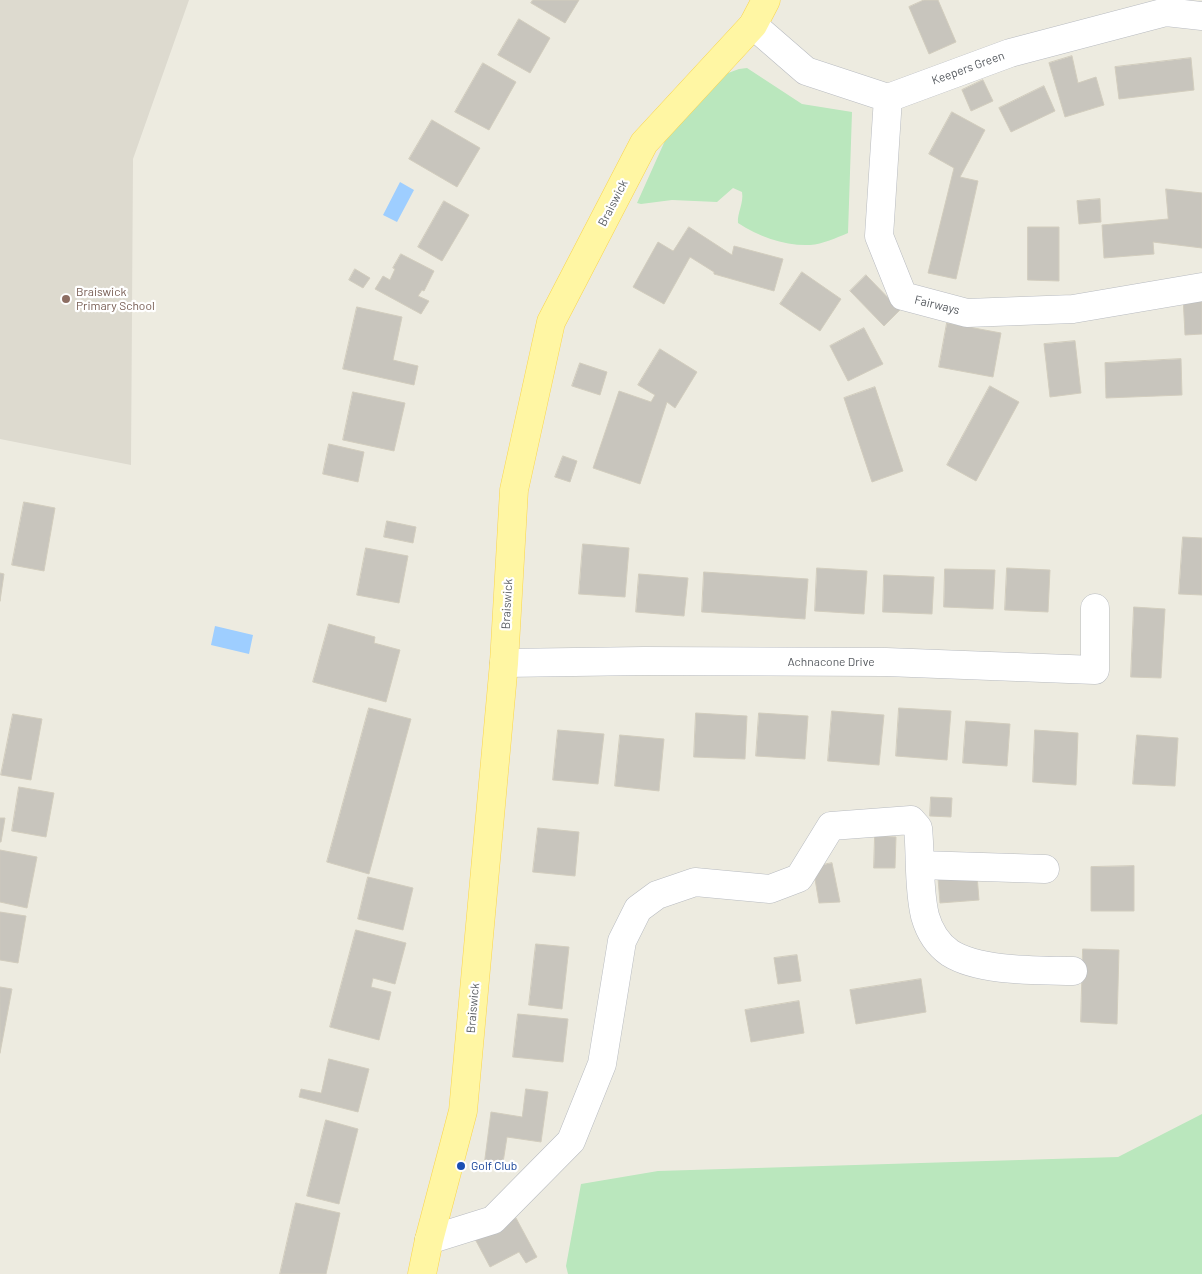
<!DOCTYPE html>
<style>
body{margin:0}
canvas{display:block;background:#edebe0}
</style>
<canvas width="1202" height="1274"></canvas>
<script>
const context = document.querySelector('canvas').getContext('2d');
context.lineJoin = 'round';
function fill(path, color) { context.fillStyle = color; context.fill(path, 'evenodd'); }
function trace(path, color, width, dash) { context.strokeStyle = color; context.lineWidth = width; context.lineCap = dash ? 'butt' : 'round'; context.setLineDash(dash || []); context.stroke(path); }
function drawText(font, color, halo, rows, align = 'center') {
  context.font = font + ' Barlow,sans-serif'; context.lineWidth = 4.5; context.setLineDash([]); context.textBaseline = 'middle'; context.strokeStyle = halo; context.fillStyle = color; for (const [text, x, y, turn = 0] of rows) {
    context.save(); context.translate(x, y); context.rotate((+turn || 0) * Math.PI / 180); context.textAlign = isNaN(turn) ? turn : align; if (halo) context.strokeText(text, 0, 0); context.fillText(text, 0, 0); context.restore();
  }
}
const education = new Path2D(`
 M0,0H189L133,159L131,465L0,439Z`);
const green = new Path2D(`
 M747,68L802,104L852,112L848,233C836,238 823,244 810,245C785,246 759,237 738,223C737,213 744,203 742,192L733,188L717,202L672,200L641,204L637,203L668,134L720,76L739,69Z
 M1202,1114V1274H568L566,1266L581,1184L658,1171L1118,1157Z`);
const water = new Path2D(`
 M400,182L414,190L397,222L383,215Z
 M215,626L253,635L249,654L211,645Z`);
const building = new Path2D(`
 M533,0H579L565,23L531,3Z
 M924,0H938L956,42L929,54L909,7Z
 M519,19L550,38L530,73L498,55Z
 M1072,56L1078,83L1096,77L1104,105L1065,117L1049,63Z
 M1191,58L1194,90L1119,99L1115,67Z
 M483,63L516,82L489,130L455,112Z
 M983,80L993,101L971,111L962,90Z
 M1044,86L1055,111L1011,132L999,108Z
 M952,112L985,130L960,177L978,181L956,279L928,273L954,168L929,154Z
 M432,120L480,148L457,187L409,159Z
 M1166,189L1202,193V248L1153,242L1154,254L1104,258L1102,225L1168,219Z
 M1100,199L1101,222L1079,224L1077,201Z
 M444,201L469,215L442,261L418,247Z
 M689,227L732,255L734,246L783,259L774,291L714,274V272L690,257L664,304L633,287L658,242L673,251Z
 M1028,227H1059V281L1028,280Z
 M401,254L434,271L424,291L422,290L418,296L429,301L421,314L375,289L383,276L390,280L395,269L393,268Z
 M355,269L370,278L363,288L349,280Z
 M802,272L841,299L820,331L780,304Z
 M866,275L900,310L884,326L850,291Z
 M1202,295V334L1185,335L1183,296Z
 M357,307L402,317L393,360L418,366L414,385L343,369Z
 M947,323L1001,333L993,377L939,367Z
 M864,328L883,364L848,381L830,346Z
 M1075,341L1081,393L1050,397L1044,344Z
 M660,349L697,372L675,408L667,402L640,484L593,468L619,391L651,402L655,395L638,385Z
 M1181,359L1182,395L1106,398L1105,363Z
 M580,363L607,372L600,395L572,386Z
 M990,386L1019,402L976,481L947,465Z
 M875,387L903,471L872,482L844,398Z
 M353,392L405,403L394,451L343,440Z
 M329,444L364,452L358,482L323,474Z
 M563,456L577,461L570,482L555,477Z
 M24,502L55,508L44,571L12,565Z
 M387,521L416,527L413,543L384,537Z
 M1183,537L1202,538V595L1179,594Z
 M583,544L629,548L625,597L579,594Z
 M366,548L408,556L399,603L357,595Z
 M817,568L867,571L864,614L815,611Z
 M1007,568L1050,570L1048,612L1005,610Z
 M945,569L995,570L993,609L944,607Z
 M704,572L808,579L805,619L702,612Z
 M0,573L4,574L0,601Z
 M639,574L688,578L684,616L636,612Z
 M884,575L934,577L932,614L883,612Z
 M1134,607L1165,609L1161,678L1131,677Z
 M329,624L375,637L374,643L400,650L386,702L313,682Z
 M369,708L411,719L369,874L327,862Z
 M899,708L951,711L947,760L896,756Z
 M832,711L884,715L879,765L828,761Z
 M696,713L747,716L745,759L694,757Z
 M759,713L808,716L805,759L756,756Z
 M13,714L42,719L31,780L1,775Z
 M966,721L1010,724L1007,766L963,763Z
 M558,730L604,734L598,784L553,780Z
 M1035,730L1078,733L1076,785L1033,782Z
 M620,735L664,739L659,791L615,786Z
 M1137,735L1178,738L1175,786L1133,784Z
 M19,787L54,793L46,837L12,831Z
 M931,797L952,798L951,817L930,816Z
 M0,818H5L1,842H0Z
 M538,828L579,832L575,876L533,872Z
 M875,836L896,837L895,868H874Z
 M0,850L37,857L27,908L0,902Z
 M832,863L840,902L819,903L813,867Z
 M1134,866V911H1091V867Z
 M977,875L979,900L940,903L938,878Z
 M368,877L413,888L403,930L358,919Z
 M0,912L26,916L18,963L0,960Z
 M356,930L406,943L395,984L373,978L371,987L391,992L379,1040L330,1027Z
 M536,944L569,947L562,1009L529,1005Z
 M1083,949L1119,950L1117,1024L1081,1022Z
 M797,955L801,981L778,984L774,958Z
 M921,979L926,1012L856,1024L850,990Z
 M0,987L12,989L0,1053Z
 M799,1001L804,1033L751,1042L745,1010Z
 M518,1014L568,1019L563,1062L513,1057Z
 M329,1059L369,1069L358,1112L299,1097L301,1089L321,1093Z
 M526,1089L548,1092L541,1142L507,1137L502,1169L484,1166L491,1112L522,1117Z
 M326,1120L358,1129L339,1204L307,1196Z
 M296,1203L340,1213L326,1274H280Z
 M516,1218L537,1257L526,1263L519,1252L490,1267L475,1239Z`);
const minor = new Path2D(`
 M753,25L806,71L888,98L1010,53L1166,12L1202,16
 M888,98L879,236L903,296L967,313L1073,309L1202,287
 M504,663L644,661L886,662L1095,670V608
 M920,865L1045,869
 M429,1240L493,1220L571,1141L602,1064L622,941L638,909L657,895L695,882L770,889L799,878L831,826L911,820L918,828C921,857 918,887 925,916C929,930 937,944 950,953C980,972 1038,970 1073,971`);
const major = new Path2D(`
 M422,1274L429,1240L463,1111L504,663L514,490L551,322L644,143L753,25L766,0`);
const markers = [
 [66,299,5,"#8d6e63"],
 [461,1166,5,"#1a4fb4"]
];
const streetNames = [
 ["Keepers Green",968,68,-20],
 ["Braiswick",613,203,-63],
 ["Fairways",937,305,14],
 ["Braiswick",507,604,-87],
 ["Achnacone Drive",831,662],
 ["Braiswick",473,1008,-85]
];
const educationNames = [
 ["Braiswick",76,292],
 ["Primary School",76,306]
];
const transitNames = [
 ["Golf Club",471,1166]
];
fill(education, '#dddacf');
fill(green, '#bae7bd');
fill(water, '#9eceff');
fill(building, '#c8c5bd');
trace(building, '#d2cdbe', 1);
trace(minor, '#b8bbc0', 29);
trace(major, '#fad54c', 29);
trace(minor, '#fff', 28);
trace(major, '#fff6a3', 28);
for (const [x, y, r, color] of markers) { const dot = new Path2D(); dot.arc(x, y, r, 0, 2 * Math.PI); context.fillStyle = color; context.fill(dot); trace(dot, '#fff', 2); }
drawText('12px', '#595d62', '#fff', streetNames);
drawText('12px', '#785e54', '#fff', educationNames, 'left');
drawText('12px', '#164399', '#fff', transitNames, 'left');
</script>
